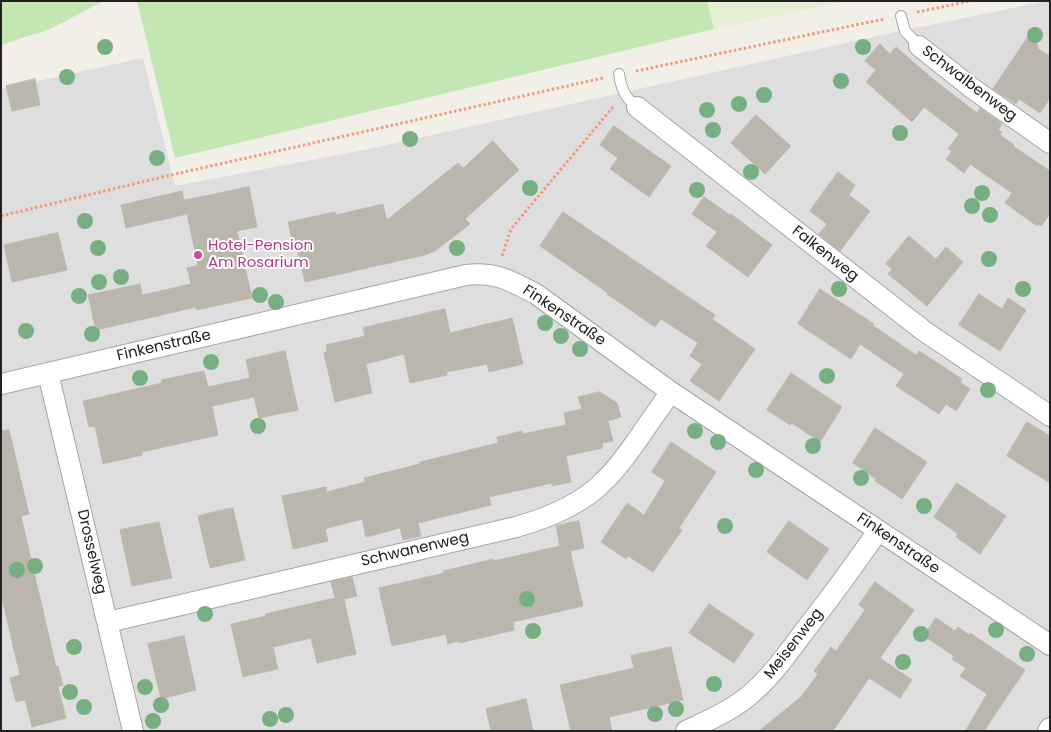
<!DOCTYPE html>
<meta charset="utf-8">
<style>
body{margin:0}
#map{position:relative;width:1051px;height:732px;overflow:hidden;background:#f1efe8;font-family:Poppins,sans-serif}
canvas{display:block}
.frame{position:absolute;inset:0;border:2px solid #212121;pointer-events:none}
</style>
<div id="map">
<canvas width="1051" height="732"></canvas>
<div class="frame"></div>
</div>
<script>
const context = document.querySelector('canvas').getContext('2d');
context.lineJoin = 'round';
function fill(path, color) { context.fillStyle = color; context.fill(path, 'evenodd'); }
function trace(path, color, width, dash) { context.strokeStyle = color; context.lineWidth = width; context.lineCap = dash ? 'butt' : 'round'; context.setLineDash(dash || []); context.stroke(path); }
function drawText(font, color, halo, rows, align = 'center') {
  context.font = font + ' Poppins,sans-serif'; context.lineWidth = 4; context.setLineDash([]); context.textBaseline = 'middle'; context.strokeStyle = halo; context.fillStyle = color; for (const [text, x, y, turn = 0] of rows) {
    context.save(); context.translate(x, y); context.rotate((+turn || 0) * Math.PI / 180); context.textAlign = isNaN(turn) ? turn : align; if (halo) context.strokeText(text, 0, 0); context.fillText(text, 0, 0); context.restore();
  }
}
const residential = new Path2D(`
 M1047,1H1050V731H1V89L143,58L175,186L369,149L886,34Z`);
const farmland = new Path2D(`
 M707,1H847L714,29Z`);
const grass = new Path2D(`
 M1,1H104L50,29L1,45Z
 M137,1H707L714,29L175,158Z`);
const building = new Path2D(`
 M1034,28L1038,49L1050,56V98L1040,113L1019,99L1016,104L993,89Z
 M880,44L890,54L896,47L934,80L977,113L980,108L1002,124L998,130L1002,132L1000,135L1014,145L1013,146L1050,171V214L1041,226L1038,224L1037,226L1005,203L1012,193L970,164L964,173L946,159L952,151L948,149L959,134L924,107L912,122L866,82L876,70L865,61Z
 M35,79L40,105L12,111L6,86Z
 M756,115L791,146L765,174L731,143Z
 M614,126L671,166L649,197L610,169L618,158L600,145Z
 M493,141L519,170L465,219L470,224L435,251L425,255L305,282L296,243L293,244L288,222L335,212L336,215L383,204L387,220L458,163L463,168Z
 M838,172L855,185L849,195L870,211L840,251L819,234L827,224L810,211Z
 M249,187L257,227L237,231L252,298L196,310V307L96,330L88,295L140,284L142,295L191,284L187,268L198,265L187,214L126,228L121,205L182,191L184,200Z
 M704,197L730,215L731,214L772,245L748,277L706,246L717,232L692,214Z
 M563,212L715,315L712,319L755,349L719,401L690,381L702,364L690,356L698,343L661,319L655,327L607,294L608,293L540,246Z
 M58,233L67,270L12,282L4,245Z
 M909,236L936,259L946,247L963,262L927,306L888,274L892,269L886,264Z
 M820,289L874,324L872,325L916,355L919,351L962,379L960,382L970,389L956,411L946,404L939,414L896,386L904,374L860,344L851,359L798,324Z
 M979,294L1002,309L1008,298L1026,310L1000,351L959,325Z
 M445,309L450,333L512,318L523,364L489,372L487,364L447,372V375L410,383L404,354L366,364L372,393L335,402L324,353L327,352L326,345L365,336L363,328Z
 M285,351L298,410L259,418L254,397L212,406L218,435L142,452V455L103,464L95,426L89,427L83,401L162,383L161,380L204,371L208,387L250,378L246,360Z
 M791,373L842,407L820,442L792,423L790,425L767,410Z
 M600,392L617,403L621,417L608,421L613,441L603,443L602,448L566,456L571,482L552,486V483L489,497L491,505L418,523L421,536L403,540L400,528L366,537L362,519L325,529L328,541L293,549L282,496L326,487L327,492L365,482L364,478L420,464V462L498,443L497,437L522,431L523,434L566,425L564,413L582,409L578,397Z
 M1027,422L1050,436V483L1007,456Z
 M875,428L927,462L902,499L875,481L876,479L853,463Z
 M9,430L29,514L21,516L56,667L58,666L63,685L58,687L66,718L32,727L25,700L16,702L10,678L20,675L1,594V431Z
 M671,442L716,472L679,528L682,530L653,572L628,556L626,559L601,542L627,503L644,515L665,481L652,472Z
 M957,483L1006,516L980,554L956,537L958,534L934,517Z
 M233,508L245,560L210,568L198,516Z
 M579,521L584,548L570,551L583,606L513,622L514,630L460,643L459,641L448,644L446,634L392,646L379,588L444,573L443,571L493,559L494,561L560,546L556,526Z
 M789,521L829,549L807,580L767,552Z
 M159,522L172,578L132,586L120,530Z
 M352,577L357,596L344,599L356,654L317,663L311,638L273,647L278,669L243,677L231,624L266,616L265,614L335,598L331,582Z
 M875,582L914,610L880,658L912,680L900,698L869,678L833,731H759L801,697L818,674L814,671L831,647L836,651L865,610L859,605Z
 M709,604L754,634L734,663L689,633Z
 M936,618L955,631L958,627L969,635L970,633L1025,670L984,731L966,730L987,694L960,676L966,668L952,659L954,656L924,636Z
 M184,636L196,690L161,699L148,644Z
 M671,647L683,700L609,717L612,731H571L560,685L634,668L631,656Z
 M526,699L533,731H491L486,709Z`);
const path = new Path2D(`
 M917,12L970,1
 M636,71L884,19
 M1,216L175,174L603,78
 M502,256L511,229L614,106`);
const service = new Path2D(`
 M901,16L905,31L919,46
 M619,74C621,88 625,98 637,107`);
const minor = new Path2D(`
 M919,46L973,89L1050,143
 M637,107L924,331L1050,416
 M48,373L133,731
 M1,384L466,275C495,271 511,281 536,294L671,392L1050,645
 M108,622L516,527C548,518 581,505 604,481C617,469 627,454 638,439C649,423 660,407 671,392
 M686,731C707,721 728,712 746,698C770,679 788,653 806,629C831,597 855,564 878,531
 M1048,731L1050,728`);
const trees = [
 [1035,35],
 [105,47],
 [863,47],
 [67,77],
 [841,81],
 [764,95],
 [739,104],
 [707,110],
 [713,130],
 [900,133],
 [410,139],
 [157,158],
 [751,172],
 [530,188],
 [697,190],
 [982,193],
 [972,206],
 [990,215],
 [85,221],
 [98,248],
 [457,248],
 [989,259],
 [121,277],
 [99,282],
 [839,289],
 [1023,289],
 [260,295],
 [79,296],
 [276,302],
 [545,323],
 [26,331],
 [92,334],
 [561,336],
 [580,349],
 [211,362],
 [827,376],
 [140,378],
 [988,390],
 [258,426],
 [695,431],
 [718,442],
 [813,446],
 [756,470],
 [861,478],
 [924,506],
 [725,526],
 [35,566],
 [17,570],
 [527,599],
 [205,614],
 [996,630],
 [533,631],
 [921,634],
 [74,647],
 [1027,654],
 [903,662],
 [714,684],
 [145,687],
 [70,692],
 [161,705],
 [84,707],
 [676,709],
 [655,714],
 [286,715],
 [270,719],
 [153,721]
];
const markers = [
 [198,255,5,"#d1479c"]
];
const streetNames = [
 ["Schwalbenweg",969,84,37],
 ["Falkenweg",825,254,38],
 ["Finkenstraße",564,316,34],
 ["Finkenstraße",164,346,-13],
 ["Finkenstraße",898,544,34],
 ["Schwanenweg",415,550,-13],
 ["Drosselweg",91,552,77],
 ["Meisenweg",794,644,-52]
];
const hotelNames = [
 ["Hotel-Pension",208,246],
 ["Am Rosarium",208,263]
];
fill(residential, '#dfdede');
fill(farmland, '#e7eed6');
fill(grass, '#c3e6b3');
fill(building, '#bab6ae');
trace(building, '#c1b9ac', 1);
trace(service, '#a5a5a5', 12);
trace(minor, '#a5a5a5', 22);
trace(path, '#f09c7a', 3, [2.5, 2.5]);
trace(service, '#fff', 10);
trace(minor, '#fff', 20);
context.fillStyle = '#77af82';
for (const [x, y] of trees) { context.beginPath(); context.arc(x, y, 8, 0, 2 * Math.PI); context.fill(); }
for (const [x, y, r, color] of markers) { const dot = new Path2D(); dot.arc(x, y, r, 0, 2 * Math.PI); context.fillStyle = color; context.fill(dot); trace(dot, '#fff', 2); }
drawText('15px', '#212121', '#fff', streetNames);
drawText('15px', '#b23c85', '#fff', hotelNames, 'left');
</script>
